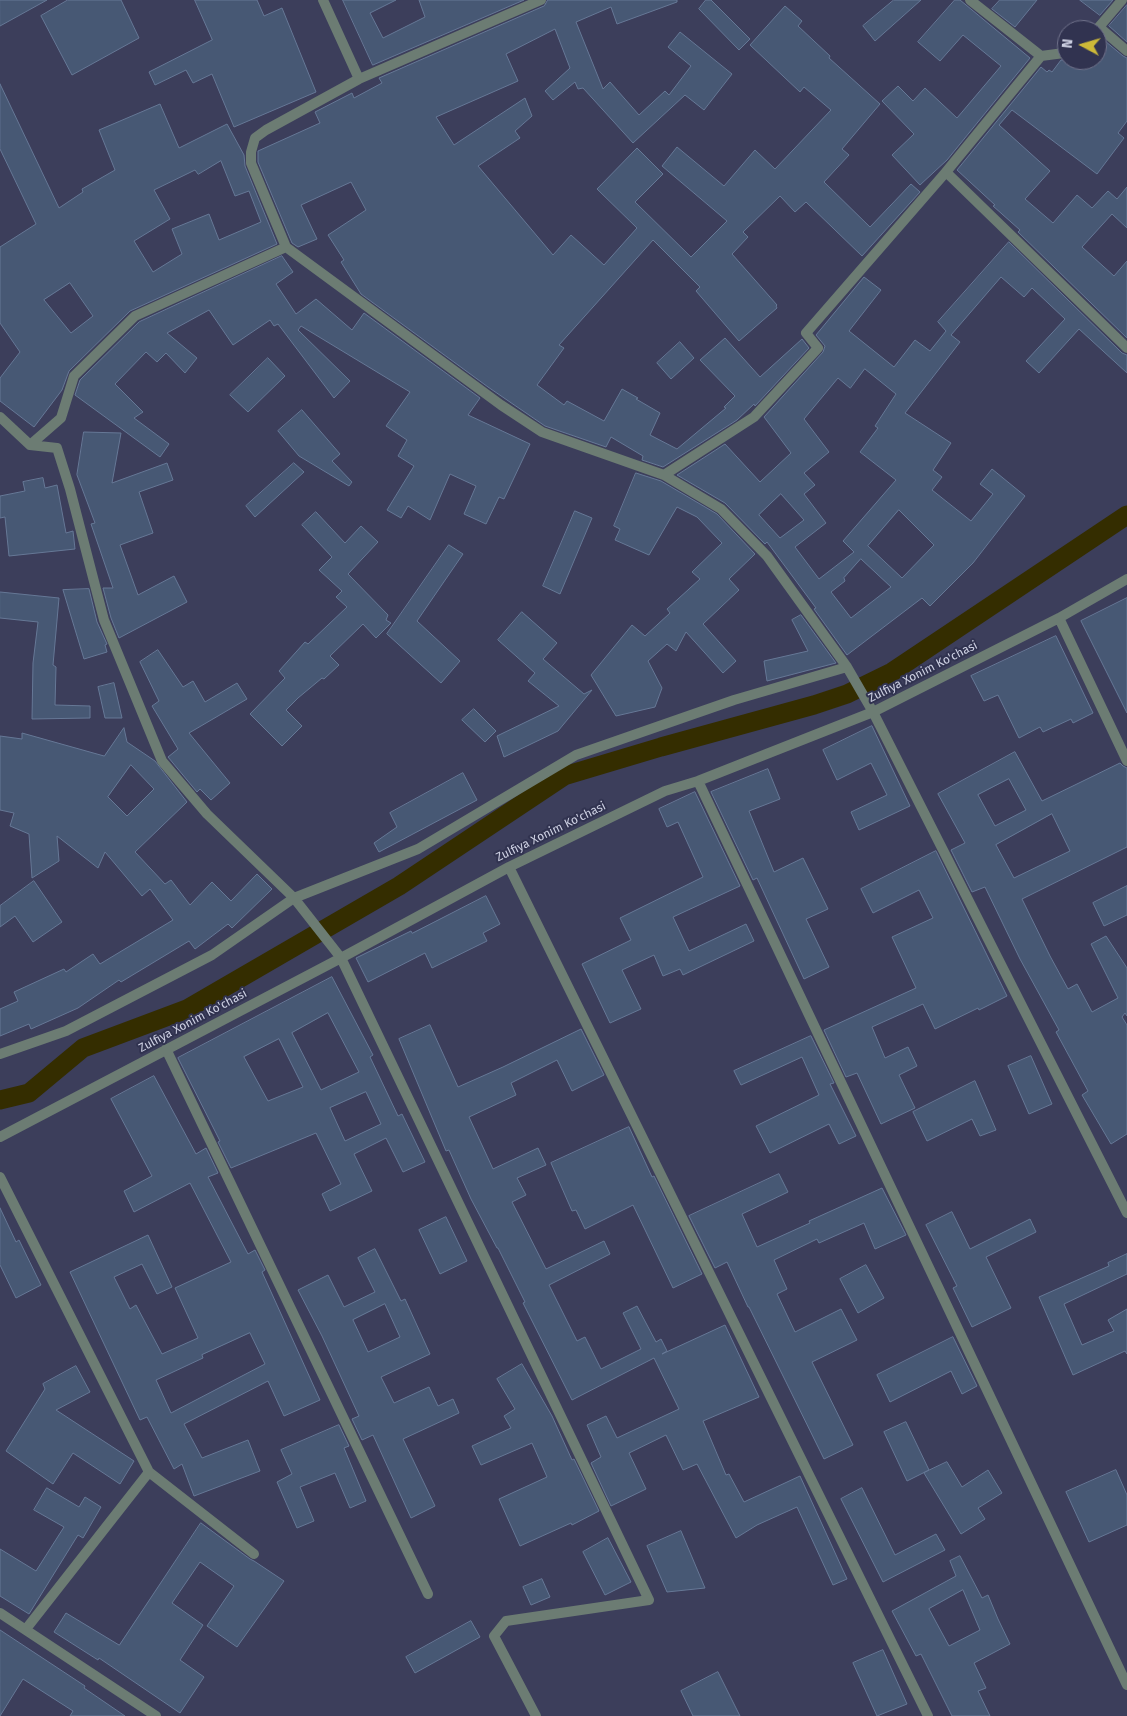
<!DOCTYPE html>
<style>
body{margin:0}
#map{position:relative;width:1127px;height:1716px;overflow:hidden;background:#3c3e5b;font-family:"Fira Sans",sans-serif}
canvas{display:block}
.north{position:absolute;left:1057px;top:20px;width:50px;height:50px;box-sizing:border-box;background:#313350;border:1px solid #70728b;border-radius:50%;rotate:276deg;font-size:14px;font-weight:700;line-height:20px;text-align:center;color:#ced1e3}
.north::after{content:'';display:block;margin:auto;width:18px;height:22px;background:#cdb938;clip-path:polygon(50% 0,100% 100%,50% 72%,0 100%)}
</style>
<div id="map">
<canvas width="1127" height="1716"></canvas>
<div class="north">N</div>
</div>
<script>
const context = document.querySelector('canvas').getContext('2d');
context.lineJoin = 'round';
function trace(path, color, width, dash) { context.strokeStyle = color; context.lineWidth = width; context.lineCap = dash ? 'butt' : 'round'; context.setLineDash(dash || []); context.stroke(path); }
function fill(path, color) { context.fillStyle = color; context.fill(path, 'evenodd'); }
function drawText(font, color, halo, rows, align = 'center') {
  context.font = font + ' "Fira Sans",sans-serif'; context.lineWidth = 4; context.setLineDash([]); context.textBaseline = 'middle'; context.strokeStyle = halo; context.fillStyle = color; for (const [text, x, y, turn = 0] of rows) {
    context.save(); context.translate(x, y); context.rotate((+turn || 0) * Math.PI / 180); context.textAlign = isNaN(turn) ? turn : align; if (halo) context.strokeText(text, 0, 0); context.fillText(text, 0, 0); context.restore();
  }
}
const canal = new Path2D(`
 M0,1100L29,1093L83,1048L187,1009L399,886L564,776L661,747L814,705L847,694L892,672L1127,515`);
const building = new Path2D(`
 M0,0H47L0,26Z
 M68,0H121L139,38L72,75L41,16Z
 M195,0H257L264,16L282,8L316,92L234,127L212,74L193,83L186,70L155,85L149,72L212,40Z
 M343,0H396L370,13L383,38L425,17L419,0H524L373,65Z
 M548,0H677V2L617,24L611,7L576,22L603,89L610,82L639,115L665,91L669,95L691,66L668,47L680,32L732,74L704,110L685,95L633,143L583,88L578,89L575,82L553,100L545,91L570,68L555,29L506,54L518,81L436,117L454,145L525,98L532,116L515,131L520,138L478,166L553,255L571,235L604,265L637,228L597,189L637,148L663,174L635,202L691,257L727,221L662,166L677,147L724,186L755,150L775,169L831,110L804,87L800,92L750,45L785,6L802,21L798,26L830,56L829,58L880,104L842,149L849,155L824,182L870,227L911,184L920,192L862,256L806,202L795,212L780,196L743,232L748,237L732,254L777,305L776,306L777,308L739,341L696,291L700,287L653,240L559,345L564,348L537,385L564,405L567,401L604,421L622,389L638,398L636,399L660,413L650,435L677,449L726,408L724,407L735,396L700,360L725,338L760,377L802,339L809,348L755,406L754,404L737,420L663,467L642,460L643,456L611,437L606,447L545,426L488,387L361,294L341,262L344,260L328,235L366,210L351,182L301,205L317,239L298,247L292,243L258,162V151L320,123L315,112L352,93L354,98L382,83L379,78L544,6Z
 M706,0H711L750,39L739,50L699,9Z
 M894,0H921L875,41L863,26Z
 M955,0H960L1030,58L947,160L920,185L892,155L914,134L882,101L898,86L913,101L925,88L957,118L1001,66L963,35L940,61L918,42Z
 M1000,0H1037L1015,27L992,9Z
 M1080,0H1113L1100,15Z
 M1127,5V42L1109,26Z
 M1097,36H1099L1123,56L1127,58V121L1118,133L1124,138L1097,174L1012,110L999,125L1050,171L1025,199L1053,223L1077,195L1092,208L1108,191L1117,199L1127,187V228L1112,214L1082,247L1114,276L1127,261V338L1018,232L1020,230L993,206L995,205L957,170L1041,67L1047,72L1049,70L1052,72L1061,60H1097Z
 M0,84L59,208L83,192L82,189L115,170L99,130L160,104L179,148L227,124L244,155L245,166L277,244L130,311L69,371L62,390L34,427L0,401V378L20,352L0,323V247L36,224L0,149ZM221,161L235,196L249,191L261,222L219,240L209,214L172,229L182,254L153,272L134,241L170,219L154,190L195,170L198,174ZM70,283L93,316L71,333L44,300Z
 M1009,242L1122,353L1127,355V373L1079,329L1039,373L1026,361L1065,319L1032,288L1024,297L1001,277L951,335L960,342L905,413L951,443L933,470L942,477L932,490L971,521L993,494L980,484L992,469L1025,496L973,563L930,606L922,598L847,655L814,609L816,608L767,542L765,544L725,503L677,475L725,444L760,482L791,453L764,417L823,352L825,346L816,335L864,277L881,290L849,331L894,367L915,340L930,351L946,331L938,322ZM865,369L896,394L875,426L878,428L860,452L896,480L843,541L854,552L819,579L795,547L826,523L804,494L815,485L804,473L829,452L804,419L838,378L850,388ZM781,494L804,520L780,538L759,515ZM899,510L934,545L902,578L868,546ZM861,559L891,587L851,618L831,592L845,581L844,578Z
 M282,256L293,272L276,284L296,314L316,299L352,330L364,313L480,398L468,415L530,444L504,499L499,497L486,524L464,514L476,486L450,474L430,520L408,506L401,518L387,510L414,466L398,456L407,440L386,426L410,392L301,326L298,330L350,381L334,398L278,324L274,326L270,320L233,345L209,310L167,333L197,358L185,373L166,353L157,362L146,352L115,384L143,412L134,418L169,444L160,457L75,395L80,380L139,322Z
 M680,342L694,358L671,379L657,363Z
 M268,358L285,376L248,412L230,395Z
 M302,410L340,454L332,461L352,482L349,486L299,456L278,431Z
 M84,432L121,433L112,483L167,463L173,480L139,492L153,533L120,545L138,595L174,576L187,602L119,638L111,618L103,588H113L91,524L95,523L77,475Z
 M294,463L304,472L255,517L246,506Z
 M636,473L661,481L717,514L755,554L729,579L739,590L703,624L736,661L723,673L686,632L676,651L667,644L648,661L662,688L655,707L616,716L591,675L632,625L645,636L670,613L667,609L700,579L692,572L722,543L697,517L677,507L649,555L615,540L620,529L614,526Z
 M43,478L45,488L57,485L66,533L73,531L75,549L9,556L5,517L0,518V496L25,491L23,482Z
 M575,511L592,518L560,594L543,586Z
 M316,512L345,543L361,526L378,542L348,574L388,615L386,620L391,623L376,638L363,624L330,656L339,665L324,679L322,678L298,698L286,710L302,726L282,746L250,714L285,678L279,671L305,642L308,644L347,607L336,597L342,591L319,570L332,557L302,525Z
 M449,545L463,554L417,621L460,661L441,683L387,634Z
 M89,589L97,622L107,644L105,645L107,652L84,659L63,590Z
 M0,592L59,598L53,665L56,667L55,705L90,706V718L32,719L33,663L38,622L0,618Z
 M1127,598V713L1081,621Z
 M522,612L557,643L543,659L584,694L592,690L558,731L504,757L497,736L559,706L528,681L535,673L498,640Z
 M801,615L836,663L767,681L764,661L808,651L792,620Z
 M1056,636L1093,713L1073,723L1071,719L1043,732L1040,727L1019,738L998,695L984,701L971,676Z
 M158,650L183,687L193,681L205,702L237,683L247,699L189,733L230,783L211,800L200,789L197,792L168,757L178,749L152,706L159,701L140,662Z
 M114,683L122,718H105L98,687Z
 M474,709L496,731L485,742L462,720Z
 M872,726L910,806L859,830L851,812L887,795L871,763L837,780L823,750Z
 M124,728L127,742L155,761L187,802L135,852L165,884L171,880L190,905L212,882L231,901L257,874L272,889L232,928L228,924L195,949L189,941L121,982L119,980L78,1008L31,1029L29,1024L0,1036V1009L18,1001L14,992L64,969L66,972L93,954L100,964L173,920L150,889L142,896L105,852L98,868L57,836L59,861L32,878L29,834L10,826L14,813L0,810V736L22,739V733L104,756ZM131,765L154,789L127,816L108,797Z
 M1015,752L1042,801L1120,763L1123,766L1127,768V847L1022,899L1050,956L1068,989L1077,984L1092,1012L1118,998L1091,944L1106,936L1127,968V1016L1125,1013L1122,1017L1127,1025V1134L1111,1144L1082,1095L1088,1091L1056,1032L1059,1030L1020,959L985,887L972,892L951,850L965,843L938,794ZM1009,779L1026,810L995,826L978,795ZM1052,814L1070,851L1014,878L996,845Z
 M768,769L780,799L749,811L774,872L803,858L828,909L806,919L829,967L804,979L757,878L753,880L711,792Z
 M463,773L477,800L379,852L374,843L397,827L390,813Z
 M695,792L740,886L673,917L689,951L746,924L754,941L683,975L680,969L663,976L654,955L622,970L641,1009L610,1023L582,964L631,940L620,918L703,877L678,822L667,827L659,809Z
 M936,851L1007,996L979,1010L978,1008L935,1029L923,1004L872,1027L885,1058L908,1047L917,1066L899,1075L915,1108L881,1124L857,1073L846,1077L824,1030L916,988L892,937L933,918L919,890L873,913L861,889Z
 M34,881L62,922L33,942L15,916L0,927V906Z
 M1127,886V915L1104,926L1093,903Z
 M486,896L500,924L483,933L487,941L432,968L425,953L368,982L356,958L411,931L412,933Z
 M332,977L373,1055L370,1057L398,1116L402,1114L425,1162L403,1172L386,1138L354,1154L372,1191L330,1211L322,1194L341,1184L316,1133L231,1168L218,1142L220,1141L178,1058ZM328,1013L359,1072L321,1090L292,1033ZM279,1039L303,1087L268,1101L244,1057ZM366,1092L381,1124L345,1141L330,1108Z
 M430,1025L458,1087L503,1067L581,1029L604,1075L572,1091L557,1060L511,1083L516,1095L469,1117L493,1169L538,1148L546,1165L517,1178L526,1195L512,1202L546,1269L604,1241L610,1254L549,1285L577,1341L585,1337L601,1369L641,1349L623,1313L637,1306L656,1342L661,1339L667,1351L662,1354L725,1325L759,1397L703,1421L726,1475L729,1474L744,1502L800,1476L847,1579L833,1585L797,1507L757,1525L736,1538L697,1464L683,1470L666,1435L629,1453L646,1489L611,1506L591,1463L601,1457L587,1425L606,1416L617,1438L679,1409L654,1358L572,1400L523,1303L525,1302L498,1248H497L471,1199L449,1150L446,1151L399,1039Z
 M811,1036L834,1083L830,1084L856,1136L839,1144L829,1124L770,1153L756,1126L819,1095L802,1057L741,1085L734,1071Z
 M1031,1056L1052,1104L1029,1114L1008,1066Z
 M154,1076L196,1154L206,1148L218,1173L208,1177L248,1254L255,1250L265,1270L262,1272L320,1400L284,1416L268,1381L184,1424L202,1458L248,1440L260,1471L194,1496L182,1464L174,1469L147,1417L140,1420L70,1272L148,1235L172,1287L157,1294L142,1264L114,1277L130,1309L136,1305L162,1354L198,1338L175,1288L231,1262L190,1183L134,1212L124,1191L152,1176L111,1099ZM250,1333L265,1364L171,1413L156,1380L203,1358L202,1355Z
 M975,1081L996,1130L980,1136L972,1119L927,1141L913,1112Z
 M629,1127L652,1177L654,1176L702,1274L673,1288L633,1205L585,1229L576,1210L572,1211L551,1163Z
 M779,1174L788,1192L742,1214L757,1247L810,1223L809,1221L882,1188L906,1235L875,1249L864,1223L819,1243L817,1239L774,1260L787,1289L777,1294L795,1332L841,1309L857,1340L812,1362L853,1445L824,1459L749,1307H748L727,1262L715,1268L689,1216Z
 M0,1208L16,1242L19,1240L41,1285L16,1298L0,1265Z
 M952,1212L970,1249L1030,1219L1036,1232L986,1257L1011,1308L972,1327L953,1288L957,1286L926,1225Z
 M446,1217L467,1261L440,1274L419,1230Z
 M375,1249L401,1301L405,1299L430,1354L381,1377L394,1403L429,1387L438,1406L453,1399L459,1413L403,1439L435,1506L411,1518L373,1435L362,1440L352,1419L359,1416L322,1336L298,1290L328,1275L344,1307L375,1292L358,1258ZM385,1304L400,1337L368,1352L353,1320Z
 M1127,1254V1274L1064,1304L1082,1345L1114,1331L1108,1320L1127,1309V1354L1125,1351L1073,1375L1039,1297L1109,1266L1108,1263Z
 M866,1265L884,1298L858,1313L840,1279Z
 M953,1337L977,1386L962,1394L951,1371L890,1402L877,1375Z
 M522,1364L552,1416L572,1460L574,1459L599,1511L572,1525L571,1523L520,1546L499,1499L547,1477L532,1443L481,1465L472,1446L511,1428L504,1416L515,1409L497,1379Z
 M76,1366L90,1392L56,1410L134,1461L120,1484L73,1453L53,1484L6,1451L45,1389L43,1384Z
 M906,1422L929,1470L907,1481L884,1432Z
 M339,1425L349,1446L344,1448L366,1501L350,1508L335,1473L300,1487L314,1521L297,1528L277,1482L292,1474L281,1450Z
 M947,1462L962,1487L988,1470L1002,1493L978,1508L985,1519L961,1534L924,1473Z
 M1116,1470L1127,1495V1525L1089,1542L1066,1492Z
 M47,1488L79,1507L85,1497L101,1507L83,1538L78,1535L29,1614L0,1596V1549L36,1571L64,1527L34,1510Z
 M862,1488L895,1555L936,1534L945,1550L883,1582L841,1499Z
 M201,1523L250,1559L254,1561L284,1581L237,1647L207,1626L234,1586L200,1562L172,1603L203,1625L180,1660L204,1677L180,1713L99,1658L98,1660L54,1632L66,1613L119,1645Z
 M681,1531L705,1588L667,1592L647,1546Z
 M608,1538L631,1582L605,1595L583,1552Z
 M960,1556L982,1598L988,1595L998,1619L1010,1644L974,1663L986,1688L978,1691L990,1716H952L921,1654L916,1656L892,1611L956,1576L950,1561ZM963,1590L980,1630L949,1646L929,1609Z
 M542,1579L550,1597L531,1605L523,1587Z
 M471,1621L480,1637L415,1673L406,1657Z
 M0,1630L85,1686L84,1688L125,1716H70L73,1711L23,1679L0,1716Z
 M883,1650L907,1704L877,1716L853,1663Z
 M718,1672L740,1716H693L681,1691Z`);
const minor = new Path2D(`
 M323,0L359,79
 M970,0L1041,56L946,172L1127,348
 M1099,27L1122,0
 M1095,30L1099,27L1127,51
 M1041,56L1064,53L1067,51
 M286,247L251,163V152L255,138L266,130L359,79L541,0
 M0,417L30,445L57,448L70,489L104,620L162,761L207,814L294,898L341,958L649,1600L506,1621L494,1636L536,1716
 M30,445L61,418L74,376L135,316L286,247L501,405L542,432L664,475L721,509L767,556L847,667L873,712L1127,1213
 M664,475L754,417L818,348L806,333L946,172
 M1059,618L1127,761
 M698,781L1127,1685
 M509,867L928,1716
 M166,1049L428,1594
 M0,1054L66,1031L212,955L294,898L418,849L576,755L734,700L847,667
 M0,1137L341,958L509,867L665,791L698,781L873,712L1059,618L1127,579
 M0,1177L149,1472L254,1554
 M0,1613L156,1716
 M26,1629L149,1472`);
const streetNames = [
 ["Zulfiya Xonim Ko'chasi",923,672,-27],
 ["Zulfiya Xonim Ko'chasi",551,832,-26],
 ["Zulfiya Xonim Ko'chasi",193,1021,-28]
];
trace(canal, '#342d00', 19);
fill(building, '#475874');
trace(building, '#667896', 1);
trace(minor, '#6c7c73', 10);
drawText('12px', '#ced1e3', '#313350', streetNames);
</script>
